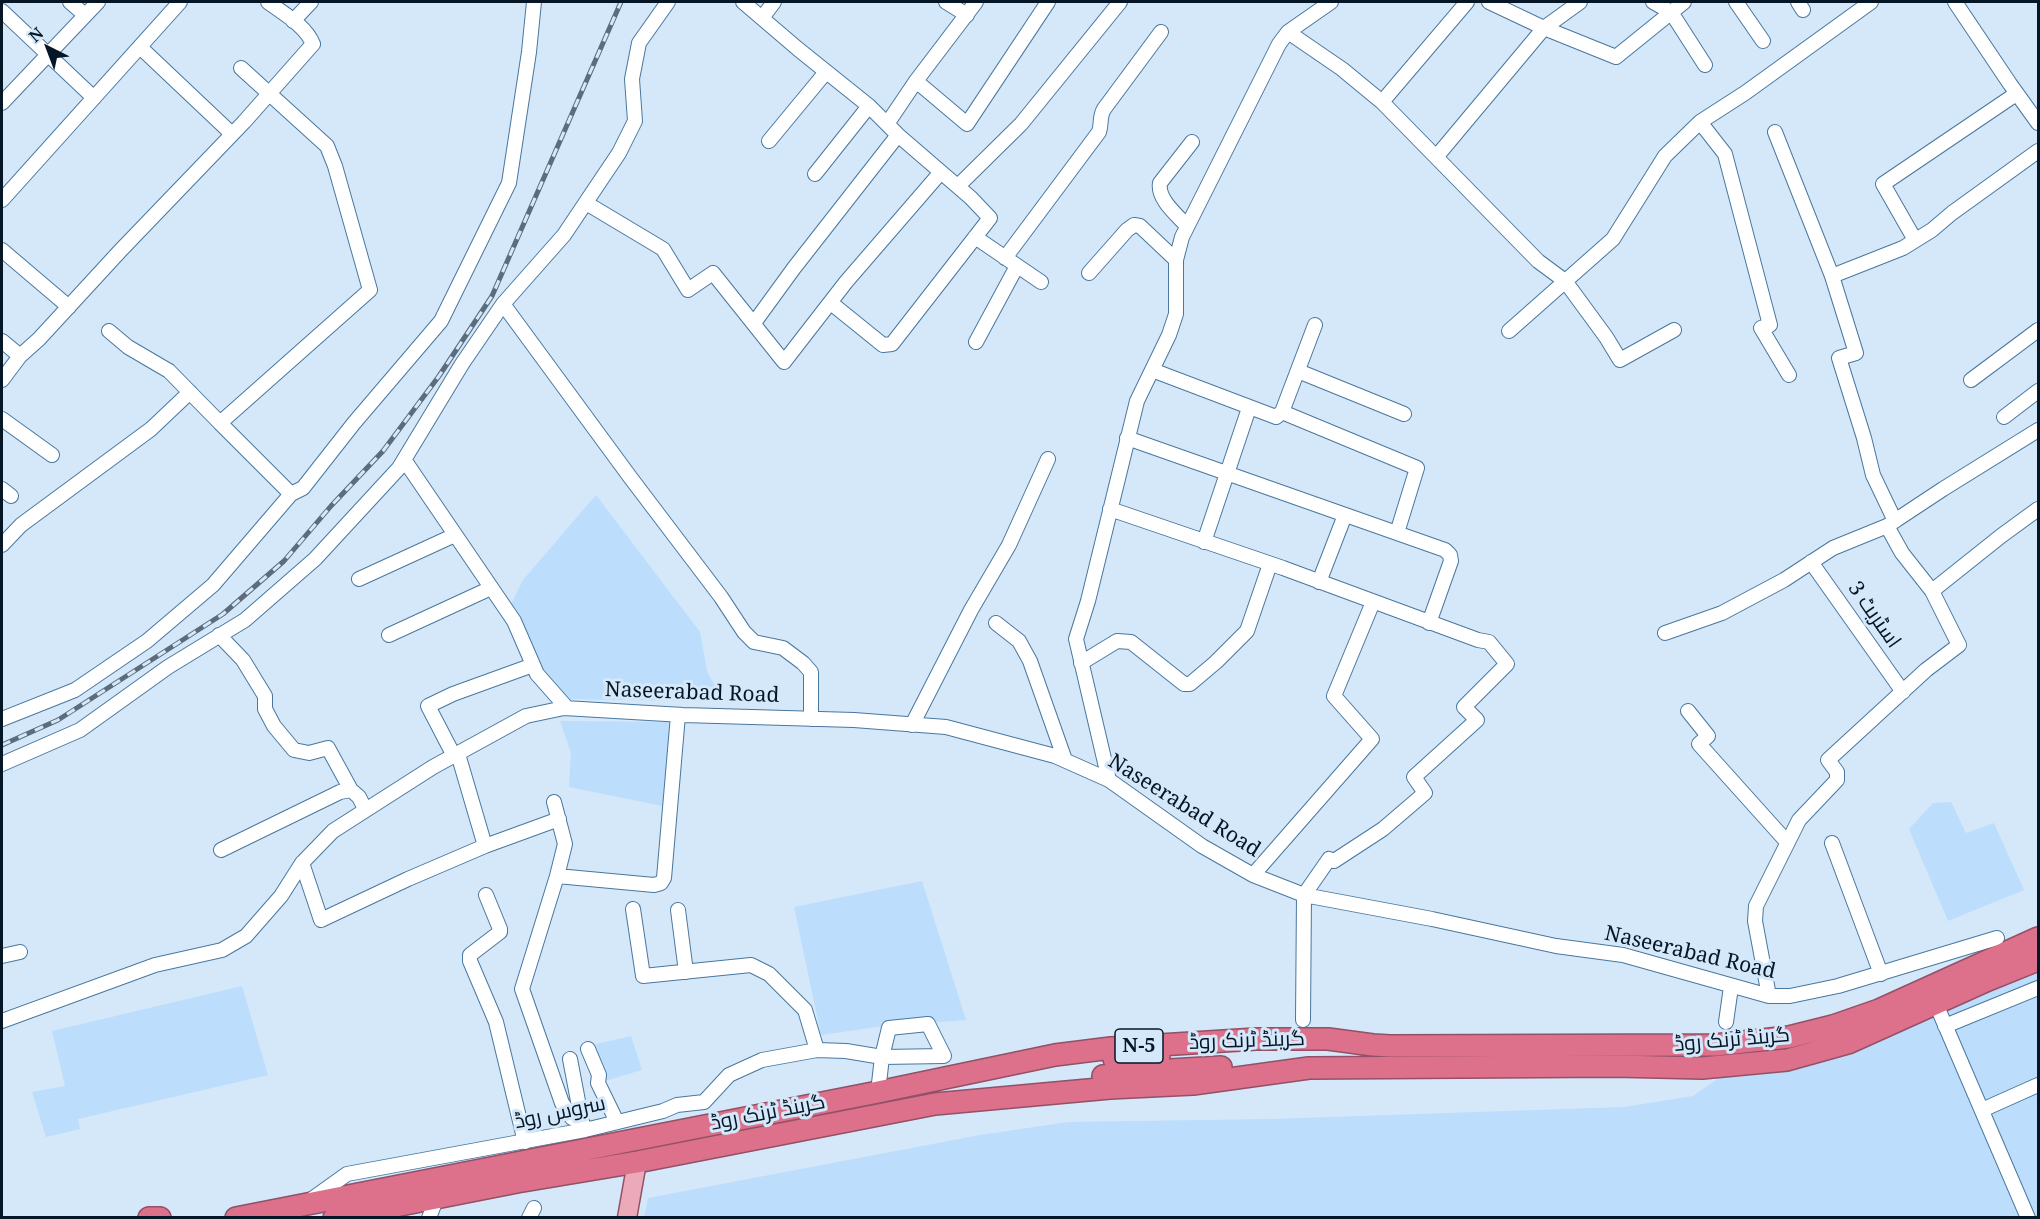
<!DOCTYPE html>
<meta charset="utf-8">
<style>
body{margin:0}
#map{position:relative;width:2040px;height:1219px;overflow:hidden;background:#d5e8fa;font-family:"Noto Serif",serif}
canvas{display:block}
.frame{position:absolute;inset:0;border:3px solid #051726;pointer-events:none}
.north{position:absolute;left:18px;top:18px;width:60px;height:60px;-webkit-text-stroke:4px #d5e8fa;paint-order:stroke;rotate:318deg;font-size:16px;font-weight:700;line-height:24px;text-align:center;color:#051726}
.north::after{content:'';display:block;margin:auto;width:21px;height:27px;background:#051726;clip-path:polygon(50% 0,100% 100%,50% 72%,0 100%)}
</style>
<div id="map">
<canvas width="2040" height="1219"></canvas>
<div class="frame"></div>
<div class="north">N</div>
</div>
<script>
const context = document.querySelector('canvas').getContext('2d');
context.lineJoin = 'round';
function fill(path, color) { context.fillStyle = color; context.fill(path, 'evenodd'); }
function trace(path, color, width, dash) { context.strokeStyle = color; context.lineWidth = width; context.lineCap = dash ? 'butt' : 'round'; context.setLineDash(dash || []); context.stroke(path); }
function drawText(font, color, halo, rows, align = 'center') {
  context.font = font + ' "Noto Serif",Cairo,serif'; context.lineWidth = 6; context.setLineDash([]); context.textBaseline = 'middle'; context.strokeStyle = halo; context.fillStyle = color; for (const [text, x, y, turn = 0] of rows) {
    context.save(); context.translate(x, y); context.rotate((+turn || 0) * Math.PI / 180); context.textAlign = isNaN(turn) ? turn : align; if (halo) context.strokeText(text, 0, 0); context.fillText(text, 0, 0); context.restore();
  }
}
const built = new Path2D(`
 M596,495L700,632L707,671L723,702L570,699L542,670L510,606L523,580Z
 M560,721L669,722L667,807L569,787L571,753Z
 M1951,802L1966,833L1994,823L2024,890L1948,921L1909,829L1933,803Z
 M922,881L966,1020L877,1027L821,1035L794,907Z
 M2038,970V1217L644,1218L648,1198L980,1135L1069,1122L1272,1119L1624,1107L1693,1096L1720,1077H1737L1794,1070L1921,1022Z
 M242,986L268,1075L78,1119L80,1129L46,1137L32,1092L65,1086L52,1031Z
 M631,1036L642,1070L605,1081L593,1045Z`);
const minor = new Path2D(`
 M70,2L85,15
 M743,2L798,49L869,106L898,135L971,198L990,218L892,344L883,345L831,303
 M946,2L967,15
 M1489,2L1544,28L1616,57L1684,2
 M1653,2L1671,12L1705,65
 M1736,2L1763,41
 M1798,2L1803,10
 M1955,2L2010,84L2038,123
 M2,11L94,98
 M762,18L774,2
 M293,21L311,2
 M1288,32L1342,69L1382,102L1538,261L1565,281L1606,337L1620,360L1674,330
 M140,47L232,134
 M241,68L327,146L335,166L370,290L220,423L291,494
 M916,81L967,124L1048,2
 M1382,102L1467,2
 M2,103L98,2
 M887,124L916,81L976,2
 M1775,132L1832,276L1856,353L1839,358L1864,438L1873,475L1895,521
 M769,141L826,72
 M1437,156L1544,28L1580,2
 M815,174L869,106
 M958,186L1021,124L1120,2
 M2,200L180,2
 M586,203L663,249L688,290L713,273L784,362L846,282L941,172
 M1187,226C1177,215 1157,199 1160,183L1192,142
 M975,237L1041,282
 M1915,240L1883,184L2016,94
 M2,250L69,307
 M1005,258L1099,132C1102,124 1099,117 1104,109L1161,32
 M1089,273L1127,230L1134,225L1140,226L1176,260
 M1832,276L1903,248L1932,230L1952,213L2038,151
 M503,304L630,477L721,597L744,632L754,642L783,648L803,663L811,672V719
 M754,323L794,268L898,135
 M109,331L128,347L169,371L220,423
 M1509,331L1613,239L1665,156L1700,122
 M2,341L20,356
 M976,342L1017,266
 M1152,370L1276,417L1282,412L1315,325
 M1298,371L1404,414
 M1789,375L1761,328L1770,325L1725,154L1700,122L1745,93L1871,2
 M2,380L20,356L39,339L120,251L244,122L313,44C306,26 283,13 268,2
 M1971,380L2038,330
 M1282,412L1417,468L1397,533
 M2004,417L2038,391
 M2,419L52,455
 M1127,438L1445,550L1450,555L1451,561L1429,623
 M405,461L514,621L537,674L567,708
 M2,489L11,496
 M1110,509L1283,568L1478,640L1489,642L1507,664L1464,707L1477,720L1414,777L1425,793L1383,829L1334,861L1329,859L1304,895L1303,1020
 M1887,526L1902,553L1932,591
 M1204,542L1249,408
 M2,545L21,525L151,429L190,392
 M1811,562L1903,692
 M359,579L455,535
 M1319,582L1345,515
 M996,623L1019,641L1030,661L1065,760
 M1665,633L1722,613L1784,580L1833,548L1887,526L1943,489L2038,430
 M219,635L243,660L265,696V709L274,726L294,750L309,753L328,748L351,790
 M389,635L491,588
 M1081,663L1117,641L1131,642L1184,684H1190L1216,662L1247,631L1270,564
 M1688,711L1708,736L1699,744L1787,842
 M2,719L75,690L147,641L213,585L291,494L303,488L354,423L441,321L509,183L529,52L534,2
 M912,725L971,610L1009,545L1048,459
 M458,754L485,846
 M454,756L428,706L453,694L533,665
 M2,764L80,730L168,667L245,620L315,559L399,468L462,364L503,304L564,235L619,153L635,121L632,79L639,43L668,2
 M1109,780L1076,639L1088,601L1137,401L1169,335L1176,314V260L1182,237L1279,44L1288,32L1331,2
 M554,802L565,844L557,876L522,989L562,1103L572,1118L582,1122L585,1130
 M1832,843L1881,974
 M221,850L340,792L351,790L359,797L365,809
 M302,863L321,920L408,879L485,846L559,819
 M1253,875L1372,739L1334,696L1373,602
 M557,876L654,885L661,883L664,878L678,715
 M486,895L500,929V932L470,955V961L496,1022L525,1142
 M633,909L643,976L751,965L769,974L805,1010L817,1050
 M678,910L686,972
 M2,956L20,952
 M1769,996L1755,921L1756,906L1799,820L1837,780V772L1828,760L1926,670L1959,645L1932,591L2001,536L2038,509
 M1936,1004L2028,1218
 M2,1021L155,965L222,950L246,936L281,896L302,863L333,831L433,767L526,716L564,708L683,715L854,720L946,727L1055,756L1109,780L1202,846L1253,875L1304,895L1432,919L1556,946L1623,955L1769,996H1790L1838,986L1997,938
 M1726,1022L1731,987
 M1945,1026L2038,988
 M588,1049L599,1075L598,1083L617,1122
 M570,1059L582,1122
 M1982,1110L2038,1085
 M312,1199L347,1174L585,1130L663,1111L677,1105L704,1102L729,1075L762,1060L817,1050L846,1051L882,1057L944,1056L928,1024L889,1028L882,1057L878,1092
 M429,1218L437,1197
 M529,1218L534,1208`);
const major = new Path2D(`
 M627,1218L637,1162`);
const highway = new Path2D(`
 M1159,1056H1152L1147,1063L1153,1071L1221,1067
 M1103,1076L1136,1072L1139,1068L1140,1061L1136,1057L1114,1059
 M149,1218H160
 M236,1218L878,1092L1055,1055L1111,1048L1256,1039H1328L1373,1045L1390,1046L1715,1045L1789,1037L1833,1026L1879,1010L2038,938
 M334,1218L517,1182L637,1162L935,1104L1110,1088L1193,1084L1309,1068L1615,1066L1702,1068L1787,1060L1848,1043L1988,980L2038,960`);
const rail = new Path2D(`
 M2,745L58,720L223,614L284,561L331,506L383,451L439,376L492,296L621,2`);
const shields = [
 [1139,1046,48]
];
const shieldNames = [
 ["N-5",1139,1046]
];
const streetNames = [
 ["اسٹریٹ 3",1874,615,55],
 ["Naseerabad Road",692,693,2],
 ["Naseerabad Road",1184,806,32],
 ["Naseerabad Road",1690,953,13],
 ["گرینڈ ٹرنک روڈ",1732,1040,-5],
 ["گرینڈ ٹرنک روڈ",1247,1041,-2],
 ["سروس روڈ",560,1113,-12],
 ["گرینڈ ٹرنک روڈ",768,1113,-11]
];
fill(built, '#bcddfb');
trace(minor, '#49779e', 16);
trace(major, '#915167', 21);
trace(highway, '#915167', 24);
trace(minor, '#fff', 14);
trace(major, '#eba9b9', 18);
trace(highway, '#dd708a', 21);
trace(rail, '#5b6d7d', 5);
trace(rail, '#d5e8fa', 3, [9]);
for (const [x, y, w] of shields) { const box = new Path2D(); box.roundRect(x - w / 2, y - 17, w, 34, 4.5); context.fillStyle = '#d5e8fa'; context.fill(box); trace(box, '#051726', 1.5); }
drawText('bold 20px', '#051726', null, shieldNames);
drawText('21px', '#051726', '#d5e8fa', streetNames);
</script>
